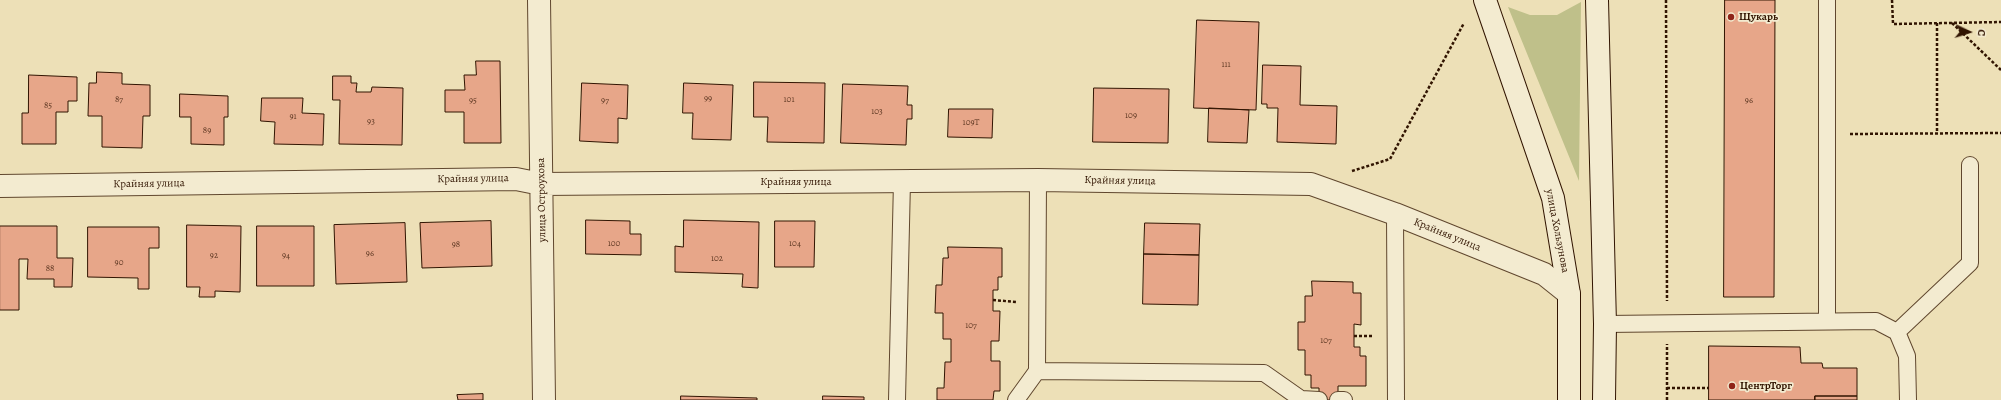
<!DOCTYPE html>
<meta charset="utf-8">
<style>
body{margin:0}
#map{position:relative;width:2001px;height:400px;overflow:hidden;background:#ede0b7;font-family:Alegreya,serif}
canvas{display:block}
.north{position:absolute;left:1949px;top:12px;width:40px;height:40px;-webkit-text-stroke:3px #f3ebd0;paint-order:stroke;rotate:94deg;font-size:11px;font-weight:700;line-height:16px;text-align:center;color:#311401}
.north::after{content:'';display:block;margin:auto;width:14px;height:18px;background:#311401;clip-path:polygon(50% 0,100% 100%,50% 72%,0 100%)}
</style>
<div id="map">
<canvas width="2001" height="400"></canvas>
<div class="north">С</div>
</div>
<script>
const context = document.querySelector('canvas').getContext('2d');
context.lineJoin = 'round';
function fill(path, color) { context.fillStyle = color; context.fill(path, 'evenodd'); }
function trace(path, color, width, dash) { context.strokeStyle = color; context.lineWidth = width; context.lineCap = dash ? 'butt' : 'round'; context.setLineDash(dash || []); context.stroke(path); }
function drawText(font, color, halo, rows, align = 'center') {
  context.font = font + ' Alegreya,serif'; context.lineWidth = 3.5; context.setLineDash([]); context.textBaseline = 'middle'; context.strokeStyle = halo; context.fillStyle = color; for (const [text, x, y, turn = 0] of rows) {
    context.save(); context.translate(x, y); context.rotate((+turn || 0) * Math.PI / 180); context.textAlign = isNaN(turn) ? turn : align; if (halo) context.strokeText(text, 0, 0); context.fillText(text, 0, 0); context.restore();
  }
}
const green = new Path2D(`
 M1581,2L1579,181L1508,7L1530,15H1557Z`);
const building = new Path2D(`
 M1725,0H1775L1774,297H1724Z
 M1197,20L1259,22L1256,110L1194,108Z
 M476,61H500L501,143H464V112H445V90H465L464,75H476Z
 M1263,65L1301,66L1300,105L1337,106L1336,144L1277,142L1278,108H1267V104H1262Z
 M97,72L122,73V84L150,85V116H143L142,148L102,147V116H88L89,83H96Z
 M29,75L77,77V101H68V112H56V144H22V113H28Z
 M333,76H351V83H357L356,92H371L372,87L403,88L402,145L339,144L340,100H333Z
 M754,82L825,83L824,143L767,142L768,117H754Z
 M582,83L628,85L627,119L618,118V143L580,141Z
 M684,83L733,85L731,140L692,139L693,113H683Z
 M843,84L908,86L907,105H912V119H907L906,145L841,143Z
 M1094,88L1169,89L1168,143L1093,142Z
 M180,94L228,96V117H224V145L191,144V117H180Z
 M262,98H303L302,113L324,114L323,145L274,144L275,122L261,121Z
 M1209,108L1249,110L1247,143L1208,142Z
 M949,109H993L992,138L948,137Z
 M586,220L630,221V234H641V255L586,254Z
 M684,220L759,222L758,288L742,287L743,274L675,272V246L683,247Z
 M491,221L492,266L422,268L420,223Z
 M775,221H815L814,267H775Z
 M405,223L407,282L336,284L334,225Z
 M1145,223L1200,224L1199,255L1144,254Z
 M187,225L241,226L240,292L215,291V297H199L200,287H187Z
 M0,226H57V258H73L72,287H54V279H27L28,259H19V310H0Z
 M257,226H314V286H257Z
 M88,227H159V248H149V289H138V278L88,277Z
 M948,247L1002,248V277H998V290H993V311H1000L999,341H991V361H1000V391H994L993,400H937V388H944L945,362H951V339H943V313H935L936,285H942L943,258H948Z
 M1144,254L1199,255L1198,305L1143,304Z
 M1312,281L1353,282V293H1361V325L1354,324V347H1360V356H1366V386H1338V400H1319V388H1311V375H1305V350H1298V322H1305V296H1312Z
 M1709,346L1800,347L1801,363H1822L1823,368H1857V396H1815V400H1709Z
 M483,394V400H458L457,395Z
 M681,396L757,398V400H681Z
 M823,396L864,397V400H823Z
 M1815,396H1857V400H1815Z`);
const path = new Path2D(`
 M1666,0L1667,301
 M1892,0L1893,24L2001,22
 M1937,23V133
 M1952,23L2001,70
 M1850,134L2001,133
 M1352,171L1390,159L1464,23
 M993,300L1016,302
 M1354,336H1373
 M1667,388H1709
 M1667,400V344`);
const service = new Path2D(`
 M1038,180L1037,371L1264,373L1301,399L1319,400
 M1395,214L1396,400
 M1827,321V0
 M1605,324L1876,321L1897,332L1907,356L1908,400
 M1897,332L1970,263V165
 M897,400L902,181
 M1016,400L1037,371
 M1338,400H1344`);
const minor = new Path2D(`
 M539,0L544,400
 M0,186L516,179L541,184L1038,180L1311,184L1395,214L1544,274L1569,294`);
const secondary = new Path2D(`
 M1485,0L1553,198L1569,294V400
 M1597,0L1605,324L1604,400`);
const markers = [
 [1731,17,4,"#8f2418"],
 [1732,386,4,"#8f2418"]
];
const numberNames = [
 ["111",1226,65],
 ["99",708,99],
 ["87",119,100],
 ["101",789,100],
 ["95",473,101],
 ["97",605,101],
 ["96",1749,101],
 ["85",48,106],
 ["103",877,112],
 ["109",1131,116],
 ["91",293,117],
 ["93",371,122],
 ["109Т",971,123],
 ["89",207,131],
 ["100",614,244],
 ["104",795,244],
 ["98",456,245],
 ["96",370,254],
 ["92",214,256],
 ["94",286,256],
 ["102",717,259],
 ["90",119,263],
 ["88",50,269],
 ["107",971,326],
 ["107",1326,341]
];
const poiNames = [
 ["Щукарь",1739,17],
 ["ЦентрТорг",1740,386]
];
const streetNames = [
 ["Крайняя улица",473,179,-1],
 ["Крайняя улица",1120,181,1],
 ["Крайняя улица",796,182],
 ["Крайняя улица",149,184,-1],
 ["улица Остроухова",542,200,-91],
 ["улица Хользунова",1557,231,79],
 ["Крайняя улица",1447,235,22]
];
fill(green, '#bfc08a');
fill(building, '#e7a689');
trace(building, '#311401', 1);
trace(service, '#60472e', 18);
trace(minor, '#60472e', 24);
trace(secondary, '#311401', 24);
trace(path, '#311401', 2.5, [3, 2]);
trace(service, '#f3ebd0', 16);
trace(minor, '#f3ebd0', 22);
trace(secondary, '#f3ebd0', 22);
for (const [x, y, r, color] of markers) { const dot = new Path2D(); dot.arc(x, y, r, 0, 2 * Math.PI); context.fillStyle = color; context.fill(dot); trace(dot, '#f3ebd0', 1.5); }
drawText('9px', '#5e3823', null, numberNames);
drawText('bold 11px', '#311401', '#f3ebd0', poiNames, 'left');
drawText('11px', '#311401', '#f3ebd0', streetNames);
</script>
